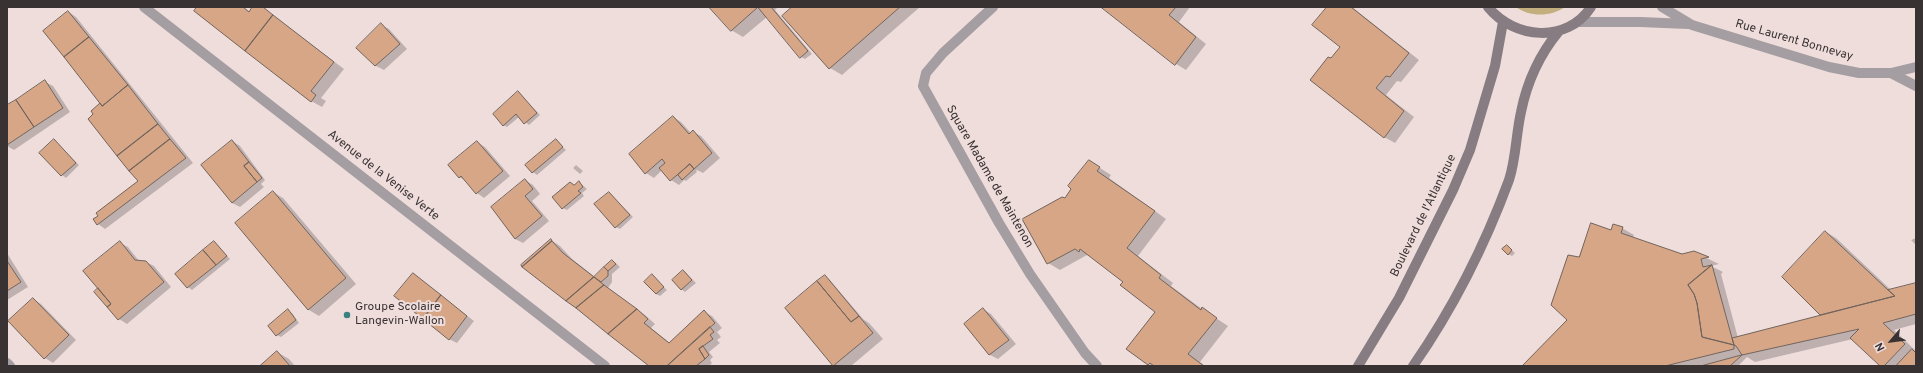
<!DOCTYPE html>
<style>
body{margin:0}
#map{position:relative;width:1923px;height:373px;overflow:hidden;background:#efdddc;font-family:Overpass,sans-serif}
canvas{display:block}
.frame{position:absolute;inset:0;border:8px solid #393232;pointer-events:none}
.north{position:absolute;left:1871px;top:321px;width:40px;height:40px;-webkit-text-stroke:3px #efdddc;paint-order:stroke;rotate:242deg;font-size:11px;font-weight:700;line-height:16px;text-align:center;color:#393232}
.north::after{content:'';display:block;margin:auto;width:14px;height:18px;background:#393232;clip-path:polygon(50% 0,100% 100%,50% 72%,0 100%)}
</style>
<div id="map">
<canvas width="1923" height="373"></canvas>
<div class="frame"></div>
<div class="north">N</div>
</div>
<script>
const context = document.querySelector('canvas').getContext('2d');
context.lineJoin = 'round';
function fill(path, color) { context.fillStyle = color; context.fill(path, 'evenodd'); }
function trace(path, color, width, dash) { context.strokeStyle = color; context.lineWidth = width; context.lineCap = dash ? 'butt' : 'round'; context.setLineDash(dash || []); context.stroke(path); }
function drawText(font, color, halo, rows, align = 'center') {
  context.font = font + ' Overpass,sans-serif'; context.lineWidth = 4; context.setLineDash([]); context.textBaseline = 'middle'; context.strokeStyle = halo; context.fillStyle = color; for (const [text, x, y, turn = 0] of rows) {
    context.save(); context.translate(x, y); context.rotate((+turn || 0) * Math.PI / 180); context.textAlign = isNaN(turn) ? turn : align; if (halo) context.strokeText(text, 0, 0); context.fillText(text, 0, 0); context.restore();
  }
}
const green = new Path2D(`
 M1516,7H1565C1551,17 1529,17 1516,7Z`);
const shadow = new Path2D(`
 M199,7H243L250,12L254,7H262L344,69L321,98L326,101L322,107L311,101Z
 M711,7H778L775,10L812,54L805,59L801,57L767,17L743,37L731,30Z
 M793,7H920L842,75L830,68Z
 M1103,7H1190L1179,22L1206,44L1186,70L1176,64Z
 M1328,7H1352L1419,60L1401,82L1397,81L1386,95L1414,117L1395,143L1384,137L1331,60L1342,47Z
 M69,12L76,17L193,163L105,229L98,224L139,181L102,104Z
 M381,25L389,29L407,49L384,70L376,66L358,48Z
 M45,82L53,86L70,112L14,150L7,146V107Z
 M518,92L540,115L529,125L519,117L507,127L503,125Z
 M673,117L681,122L691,133L693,132L701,136L720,158L703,173L697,170L696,171L697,172L686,181L684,180L679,185L671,180L662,170L654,178L646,173Z
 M556,140L566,150L537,175L533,172L527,165Z
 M54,141L79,165L66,178L62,175Z
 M232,141L240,146L265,180L261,184L264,187L240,207L232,203Z
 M477,142L485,147L510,176L484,198L477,193L466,181L459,177Z
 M1089,161L1111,175L1109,178L1166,219L1138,256L1173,283L1171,286L1202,309L1228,326L1200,362L1205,366H1151L1149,364L1128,348L1156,312L1124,282L1092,257L1087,255L1060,270L1048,263L1065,199Z
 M576,165L583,171L580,174L573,168Z
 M525,180L533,185L540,194L532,201L549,221L523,243L515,239L493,208Z
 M579,182L587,189L582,193L584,196L567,210L563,208L574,186Z
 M273,192L283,198L356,284L319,316L309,310L236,223Z
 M609,193L633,217L620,229L616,227Z
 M1622,228L1634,235L1633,238L1682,255L1694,252L1719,264L1711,266L1723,272L1721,274L1738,338L1824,316L1820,314L1826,232L1836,238L1891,290L1916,284V324L1894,330L1916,351V366H1881L1853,339L1755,362L1747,357L1738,366H1523L1568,320L1579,259L1612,231Z
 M1916,238V245L1911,240Z
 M551,240L560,246L572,259L595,277L613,261L617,264L620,267L612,274V282L608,288L645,315L655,324L651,328L670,343L704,312L712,316L722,328L717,332L721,337L717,340L720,343L709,352L713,357L710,360L712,363L709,366H650Z
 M214,242L230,259L192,290L188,287Z
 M120,243L128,247L139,261L146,262L154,266L171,287L127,324L119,319L108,307L99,288Z
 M1507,246L1515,253L1512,256L1508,254Z
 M7,253L28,287L7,300Z
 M684,271L696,283L685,292L681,289Z
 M413,274L474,321L457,343L449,339Z
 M652,276L667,290L660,296L656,294Z
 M825,276L829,279L863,319L869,323L883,339L851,366L834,365L786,308Z
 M33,299L41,304L76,340L53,363L45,358Z
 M983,309L991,314L1016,344L998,359L990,355Z
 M288,311L292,313L299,323L281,337L277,335Z
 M277,352L289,359L295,366H262Z`);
const building = new Path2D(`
 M197,7H243L249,12L252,7H263L273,15L245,51L194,11Z
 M709,7H758L731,31Z
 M758,7H771L808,51L800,58Z
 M792,7H900L829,69L782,16Z
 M1101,7H1176L1169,15L1196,37L1175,65Z
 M1327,7H1351L1409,53L1390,77L1386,76L1376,88L1404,111L1384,138L1310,80L1328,57L1331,58L1340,47L1312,25Z
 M68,11L89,37L64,57L43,31Z
 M273,15L334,62L311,91L316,95L311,102L245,51Z
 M381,23L400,44L375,66L356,48Z
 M89,37L128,85L102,106L64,57Z
 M45,80L63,108L34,127L16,100Z
 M128,85L158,124L117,156L88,119L93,114L91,111L100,103L102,106Z
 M518,91L537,113L524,124L516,114L503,126L493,114Z
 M16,100L34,127L7,145V105Z
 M673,116L689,134L693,130L712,153L694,169L690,164L670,181L659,168L665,163L662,159L645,174L629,154Z
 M158,124L170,139L129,171L117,156Z
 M54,139L76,163L61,176L39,153Z
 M170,139L186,158L97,225L93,219L98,216L96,213L138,181L129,171Z
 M556,139L563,147L532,173L525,165Z
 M232,140L249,162L244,166L257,182L232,203L201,165Z
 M477,141L503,171L476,194L461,176L459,178L448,165Z
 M1089,160L1100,167L1097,171L1155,211L1127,248L1161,275L1159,278L1201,310L1202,307L1217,318L1188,354L1204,366H1154L1150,363L1148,365L1126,349L1155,312L1120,285L1123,282L1080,249L1079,252L1075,249L1047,264L1022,219L1062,197L1065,198L1071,189L1068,186Z
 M249,162L262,178L257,182L244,166Z
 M690,164L694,169L682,180L678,175Z
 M525,179L533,189L525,196L542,216L515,239L491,207Z
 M579,181L583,187L578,191L581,193L562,209L552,197L570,182L574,185Z
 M273,191L346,278L308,310L235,223Z
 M609,192L630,215L615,228L594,204Z
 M1591,223L1611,230L1613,224L1623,227L1621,233L1682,254L1694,251L1709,257L1701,259L1703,267L1712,265L1688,285L1694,294L1697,303L1702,337L1734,345V349L1665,366H1522L1567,320L1551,305L1568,255L1579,257Z
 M1825,231L1888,290L1895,296L1820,315L1782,277Z
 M551,239L552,241L522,267L521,265Z
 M120,241L135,260L146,261L164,282L118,320L107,307L111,304L83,271Z
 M214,241L227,256L216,265L203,250Z
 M552,241L563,253L594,277L566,301L522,267Z
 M1507,245L1512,250L1508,255L1502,249Z
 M203,250L216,265L187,288L175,274Z
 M612,260L616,264L608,271L604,267Z
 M7,261L21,282L7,291Z
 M1712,265L1732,338L1734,345L1702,337L1697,303L1694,294L1688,285Z
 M604,267L608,271V276L601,282L594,277Z
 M683,270L692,280L681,290L672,280Z
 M413,273L441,295L423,319L394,296Z
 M652,274L664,287L656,294L644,282Z
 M825,275L859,316L851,322L817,281Z
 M594,277L604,285L576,308L566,301Z
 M817,281L851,322L859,316L873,333L833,366L785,308Z
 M1916,283V314L1883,323L1905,344L1884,366H1880L1850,338L1859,329L1742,355L1736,346L1734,345L1732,338L1895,296L1888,290Z
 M604,285L637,309L608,334L576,308Z
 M98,288L111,304L107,307L94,292Z
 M441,295L467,316L449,340L423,319Z
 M33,298L69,335L44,359L8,321Z
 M983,308L1009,340L989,355L964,324Z
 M288,309L296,320L276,336L268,326Z
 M637,309L648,319L644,323L669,343L704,310L715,323L667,366H649L608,334Z
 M710,327L714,332L710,335L713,339L699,349L705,359L696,366H667Z
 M703,346L709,355L705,359L699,349Z
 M1912,349L1916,353V366H1896Z
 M277,351L290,366H260Z
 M1742,355L1730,366H1701Z`);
const service = new Path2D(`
 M1891,73L1916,86`);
const minor = new Path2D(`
 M993,7L943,53L926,73L923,86L999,223L1030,274L1085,353L1097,366
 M1662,7L1692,25L1829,67L1859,73H1891L1916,67
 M1577,22H1640L1688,24`);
const tertiary = new Path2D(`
 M144,7L605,366
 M7,363L10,366`);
const secondary = new Path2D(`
 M1488,7C1514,39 1567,44 1591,7
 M1358,366L1399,298L1453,190L1470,150L1495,66L1503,22
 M1413,366C1452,310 1485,245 1509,180C1516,159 1516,134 1521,112C1527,82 1540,54 1559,31`);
const markers = [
 [347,315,4,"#39817f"]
];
const streetNames = [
 ["Rue Laurent Bonnevay",1794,41,16],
 ["Avenue de la Venise Verte",383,176,38],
 ["Square Madame de Maintenon",989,177,60],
 ["Boulevard de l'Atlantique",1424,216,-64]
];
const poiNames = [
 ["Groupe Scolaire",355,308],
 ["Langevin-Wallon",355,322]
];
fill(green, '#c2af7d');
fill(shadow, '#0003');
fill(building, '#d6a687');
trace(building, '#71645c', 1);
trace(service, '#a49da1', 10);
trace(minor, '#a49da1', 10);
trace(tertiary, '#a49da1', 10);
trace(secondary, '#867c81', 10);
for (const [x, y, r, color] of markers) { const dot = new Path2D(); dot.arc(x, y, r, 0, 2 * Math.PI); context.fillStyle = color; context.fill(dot); trace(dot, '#efdddc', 1.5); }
drawText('12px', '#393232', '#efdddc', streetNames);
drawText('12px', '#393232', '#efdddc', poiNames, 'left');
</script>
